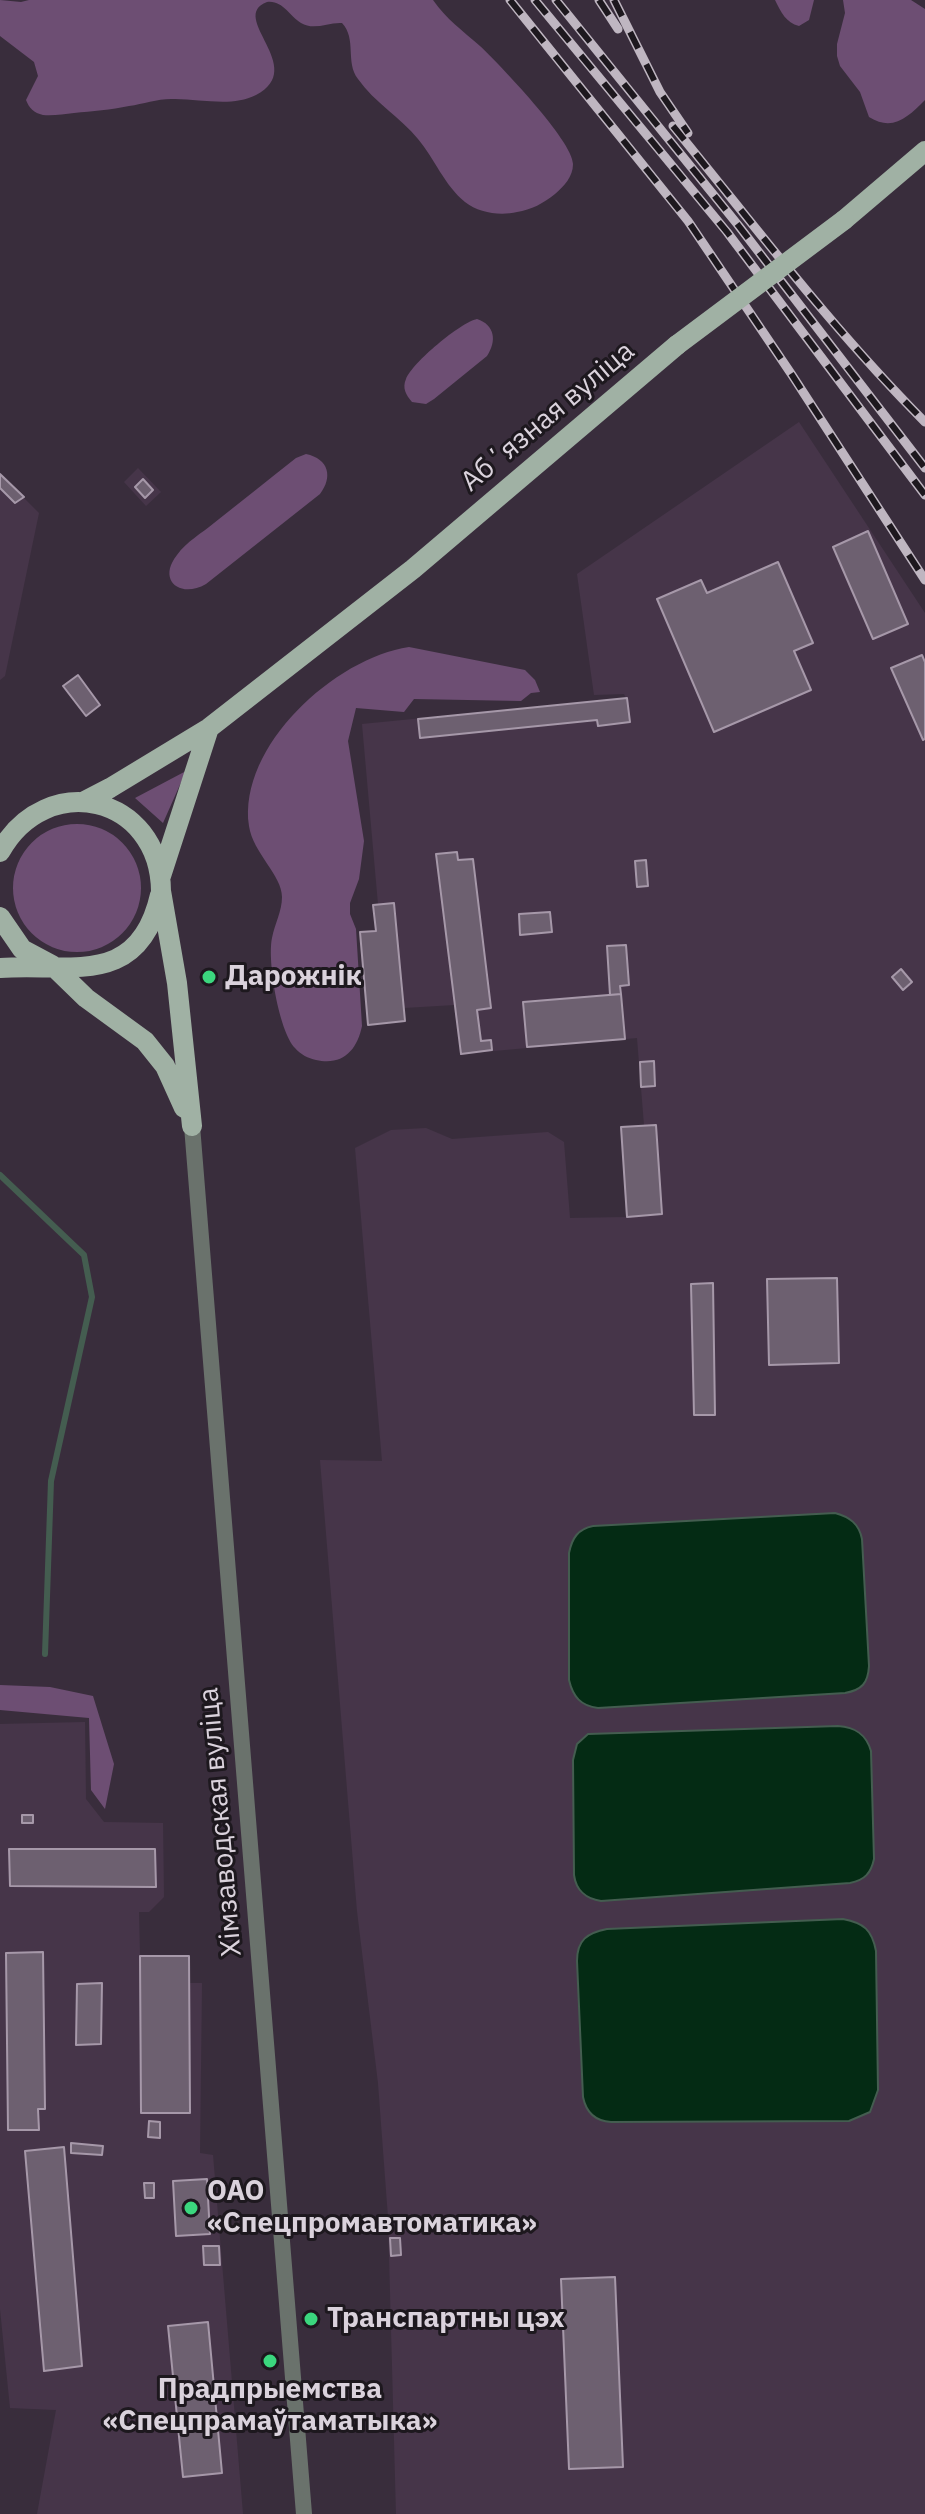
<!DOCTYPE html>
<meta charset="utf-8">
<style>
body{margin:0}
canvas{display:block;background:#392d3c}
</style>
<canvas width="925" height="2514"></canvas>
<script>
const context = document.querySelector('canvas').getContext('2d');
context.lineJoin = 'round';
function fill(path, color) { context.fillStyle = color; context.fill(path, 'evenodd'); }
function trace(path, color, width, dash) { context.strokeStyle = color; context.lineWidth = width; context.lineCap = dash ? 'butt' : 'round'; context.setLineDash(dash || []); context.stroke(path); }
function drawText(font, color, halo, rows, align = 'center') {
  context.font = font + ' "IBM Plex Sans",sans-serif'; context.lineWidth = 6; context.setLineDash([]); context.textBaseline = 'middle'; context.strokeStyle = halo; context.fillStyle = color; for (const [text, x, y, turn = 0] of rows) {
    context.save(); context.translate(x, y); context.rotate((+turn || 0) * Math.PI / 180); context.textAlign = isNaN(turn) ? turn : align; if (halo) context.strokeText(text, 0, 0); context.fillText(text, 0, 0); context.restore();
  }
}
const built = new Path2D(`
 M799,422L925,613V2514H396L388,2217L378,2083L357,1911L320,1460L382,1461L355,1148L391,1130L426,1128L452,1139L548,1132L564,1142L570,1218L626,1217L621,1127L644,1125L637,1038L461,1054L454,1005L404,1008L405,1021L368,1025L360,932L375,931L373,905L378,904L362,724L626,698L624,694L594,695L577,574Z
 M138,468L161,492L146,506L124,482Z
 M0,474L39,513L5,676L0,680Z
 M85,1722L86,1799L104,1822L163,1823L164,1897L149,1912H139L140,1956H189L190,1983H202L200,2153L213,2155L243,2514H37L56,2410L10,2408L0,2309V1724Z`);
const green = new Path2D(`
 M0,0L21,2L29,0H433C446,19 463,31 480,46C499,64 573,141 573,164C573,177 564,186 555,194C544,203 531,210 517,212C500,216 479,213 465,202C445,186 434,158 418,139C401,118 374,102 358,79C345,62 357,39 342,23C328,22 314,31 301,23C289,16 283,0 267,2C227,17 309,68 256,95C230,108 199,98 171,99C157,99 143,104 129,106C111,110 92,111 74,113C64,114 53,116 43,115C34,113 29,108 26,100L38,76L34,62L0,36Z
 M775,0H814L809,20L799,26C786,23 781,12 775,0Z
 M843,0H911L925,9V100C908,117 893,132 869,117L860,92L840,66L837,56V44L845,13Z
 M477,319C495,325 497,341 487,356L434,399L426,404L412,402C406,395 402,388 406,379C412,363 461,322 477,319Z
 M306,454C329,459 333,477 320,494L206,584C180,599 157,580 177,555C186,542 202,533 214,523C242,501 269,479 296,458Z
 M409,647L525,670L535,680L540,692L531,693L521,701L414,699L404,712L356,708L348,741L364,841L359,879L350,903V914L356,929L362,1026C357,1050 343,1066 316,1060C308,1058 301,1055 295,1048C279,1031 267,961 272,938C275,923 282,911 282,897C282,875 253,853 249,826C238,746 335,658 409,647Z
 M186,771L163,823L135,798Z
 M13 888a64 64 0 1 1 128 0a64 64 0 1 1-128 0Z
 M0,1685L50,1687L93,1696L114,1764L105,1809L91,1790L89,1718L0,1710Z`);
const water = new Path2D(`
 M835,1513C850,1517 859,1524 862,1539L869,1666C868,1683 862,1690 845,1693L598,1708C581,1706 573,1697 569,1680V1553C572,1538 578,1529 593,1526Z
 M838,1726C855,1727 866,1734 871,1751L874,1859C871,1873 865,1880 850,1883L601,1901C586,1899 576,1890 574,1875L573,1760L577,1744L588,1734Z
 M843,1919C864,1923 872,1930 876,1951L878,2090L870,2112L849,2121L611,2122C595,2121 586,2112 583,2097L577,1961C577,1940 587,1933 607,1929Z`);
const stream = new Path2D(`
 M0,1175L84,1255L92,1297L51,1481L45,1654`);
const building = new Path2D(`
 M0,474L24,497L15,503L0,488Z
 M143,479L153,490L145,498L135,487Z
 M868,531L908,624L873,639L833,547Z
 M778,562L813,643L794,651L811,690L714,732L657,599L701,580L707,593Z
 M922,655L925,662V739L923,740L891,668Z
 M78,675L100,705L86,716L63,686Z
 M627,698L630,722L598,726L597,720L420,738L418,719Z
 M457,852L458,860L473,859L491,1008L477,1010L481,1041L491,1040L492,1050L461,1054L436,854Z
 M646,860L648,886L637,887L635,861Z
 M394,903L405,1021L368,1025L360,932L376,931L373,905Z
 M550,912L552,932L520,935L519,914Z
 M626,945L629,985L620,986L621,994L610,995L607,946Z
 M901,969L912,982L903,990L892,977Z
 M621,994L625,1039L527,1047L523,1002Z
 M654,1061L655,1086L641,1087L640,1062Z
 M656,1125L662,1214L627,1217L621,1127Z
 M837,1278L839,1363L769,1365L767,1279Z
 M713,1283L715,1415H694L691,1284Z
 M22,1815H33V1823H22Z
 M9,1849H155L156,1887L10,1886Z
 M43,1952L45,2109H38L39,2130H8L6,1953Z
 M140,1956H189L190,2113H141Z
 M102,1983L101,2044L76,2045L77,1984Z
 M149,2121L160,2122V2138L148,2137Z
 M71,2143L103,2146L102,2155L71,2153Z
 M64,2147L82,2366L44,2371L25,2151Z
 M207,2179L210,2234L176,2236L173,2181Z
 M144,2183H154V2198H145Z
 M390,2238H400L401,2255L391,2256Z
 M203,2246H219L220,2265H204Z
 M615,2277L623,2467L569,2469L561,2279Z
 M208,2322L222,2473L183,2477L168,2326Z`);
const minor = new Path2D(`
 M192,1126L304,2514`);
const primary = new Path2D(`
 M844,220L925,151
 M83,802L110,788L209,728L413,569L677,345
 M0,852C46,769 160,795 161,891L177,983L192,1126
 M161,876L209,728
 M0,917L22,949L52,965L86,998L145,1041L165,1066L184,1108
 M0,968C71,963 139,988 160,895`);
const rail = new Path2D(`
 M510,0L688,221L792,375L925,580
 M535,0L727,232L925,495
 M556,0L738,225L925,468
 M599,0L618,29
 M614,0L660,92L688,133
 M673,126C755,226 833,330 925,422`);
const primaryBridge = new Path2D(`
 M677,345L844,220`);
const markers = [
 [209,977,8,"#3bd77e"],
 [191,2208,8,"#3bd77e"],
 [311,2319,8,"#3bd77e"],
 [270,2361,8,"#3bd77e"]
];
const streetNames = [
 ["Абʼязная вуліца",548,417,-40],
 ["Хімзаводская вуліца",221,1822,-95]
];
const poiNames = [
 ["Дарожнік",225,977],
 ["ОАО",207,2192],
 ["«Спецпромавтоматика»",207,2224],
 ["Транспартны цэх",327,2319],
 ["Прадпрыемства",270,2390,"center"],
 ["«Спецпрамаўтаматыка»",270,2422,"center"]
];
fill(built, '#463549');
fill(green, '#6d4e73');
fill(water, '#042b14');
trace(water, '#445d50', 2);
trace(stream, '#445d50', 6);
fill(building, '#6d6070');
trace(building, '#a698a9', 2);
trace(minor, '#6a726c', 16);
trace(primary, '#a0b1a4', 20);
trace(rail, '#bfb6c1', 9);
trace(rail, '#1d181e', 6, [18]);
trace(primaryBridge, '#a0b1a4', 20);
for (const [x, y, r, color] of markers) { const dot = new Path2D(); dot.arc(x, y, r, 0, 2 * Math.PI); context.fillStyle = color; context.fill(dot); trace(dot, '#1d181e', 3); }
drawText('28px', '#dad2dc', '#1d181e', streetNames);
drawText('bold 28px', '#dad2dc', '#1d181e', poiNames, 'left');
</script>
